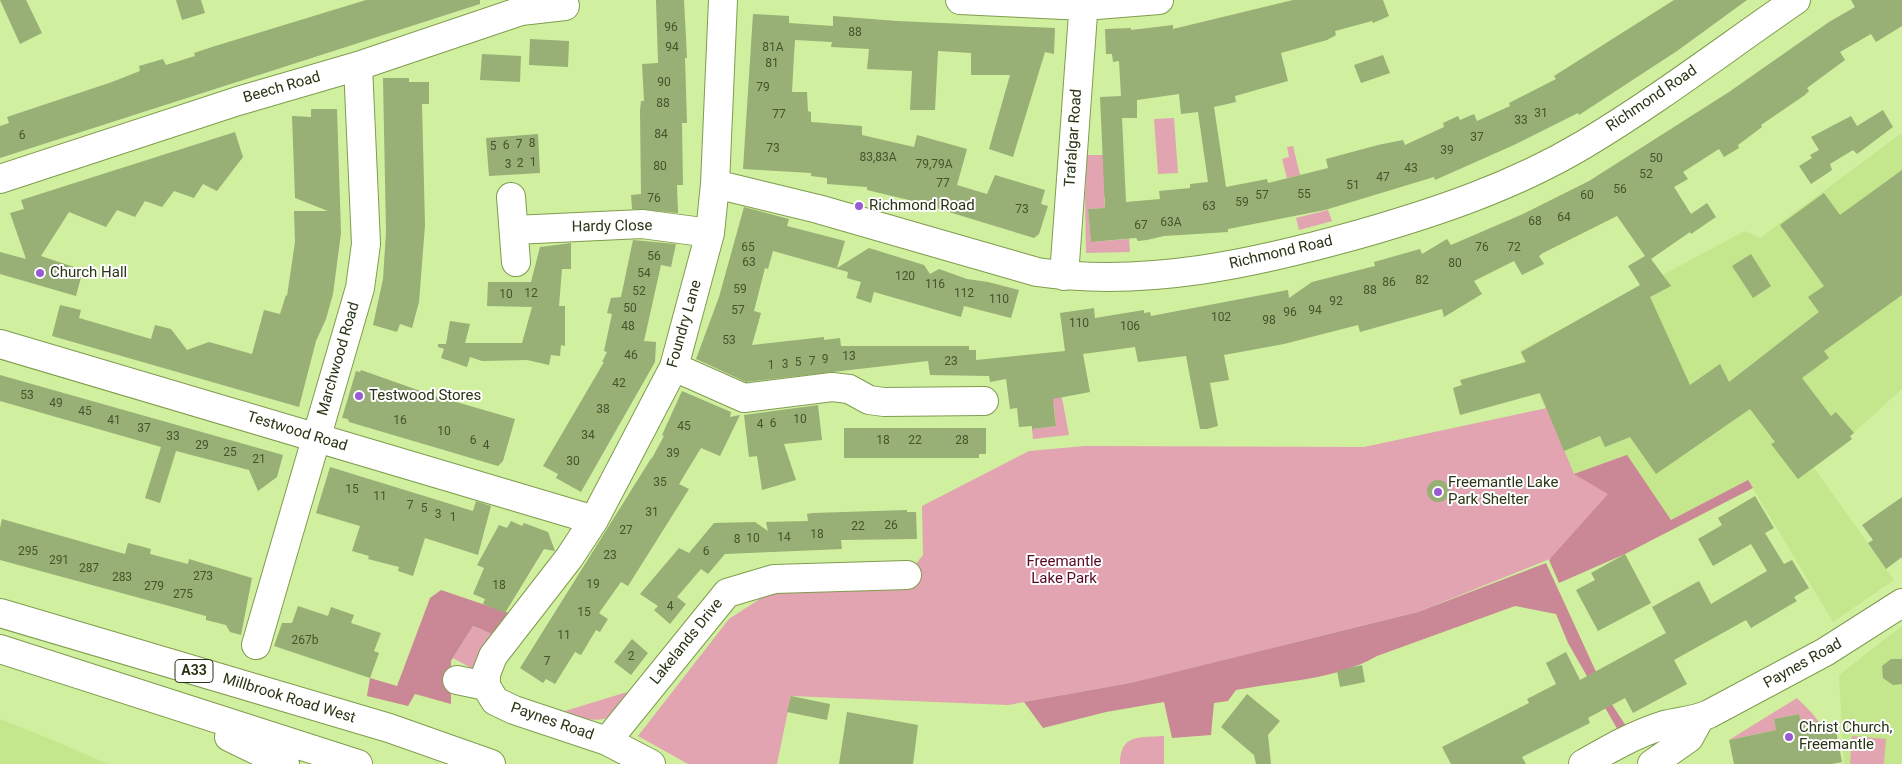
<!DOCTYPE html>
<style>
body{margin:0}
canvas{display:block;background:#d0ef9f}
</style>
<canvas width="1902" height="764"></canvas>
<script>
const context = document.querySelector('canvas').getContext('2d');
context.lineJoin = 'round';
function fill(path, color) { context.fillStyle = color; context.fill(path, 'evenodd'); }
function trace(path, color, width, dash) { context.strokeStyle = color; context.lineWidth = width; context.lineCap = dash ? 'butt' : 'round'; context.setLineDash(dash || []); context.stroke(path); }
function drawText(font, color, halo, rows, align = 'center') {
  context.font = font + ' Roboto,sans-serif'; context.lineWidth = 4; context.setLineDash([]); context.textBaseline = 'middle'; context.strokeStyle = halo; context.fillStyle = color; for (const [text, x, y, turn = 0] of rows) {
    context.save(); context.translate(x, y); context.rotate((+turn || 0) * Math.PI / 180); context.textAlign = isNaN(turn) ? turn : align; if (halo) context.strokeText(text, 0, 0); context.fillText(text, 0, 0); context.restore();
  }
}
const built = new Path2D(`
 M1902,133V389L1850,436L1852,439L1814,468L1894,580L1833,622L1748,480L1671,520L1627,455L1574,474L1520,351L1745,231L1760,238Z
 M1902,626V764H1844L1839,675Z
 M0,719L50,739L108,764H0Z`);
const green = new Path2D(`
 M1174,118L1178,173L1158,174L1154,119Z
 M1293,146L1300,175L1287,178L1282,159L1289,157L1287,147Z
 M1087,155H1103L1107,195L1104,198L1105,208L1088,209L1091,242L1129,239L1130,252L1086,253L1085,196Z
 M1328,210L1332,221L1299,230L1296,218Z
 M1059,382L1069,435L1033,439L1032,429L1056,426L1054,404L1041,405Z
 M1547,408L1574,474L1627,455L1664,510L1540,563L1418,612L1130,683L1008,705L791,696L777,764H688L638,736L729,619L775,589L907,575L923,555L922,506L1029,451L1085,446L1364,447Z
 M473,626L497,636L480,673L453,658Z
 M627,692C617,726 592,724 565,711Z
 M1797,698L1812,713L1818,721L1802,725L1799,714L1774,719L1776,730L1729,740Z
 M1164,736V764H1120C1120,733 1140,738 1164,736Z
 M1852,736L1886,739L1884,764H1850Z`);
const forest = new Path2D(`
 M1627,455L1671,520L1748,480L1753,488L1625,554L1559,583L1549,560L1608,494L1574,474Z
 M1546,563L1609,700L1628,729L1619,732L1568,643L1556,614L1515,606L1377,656C1336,680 1282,681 1236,690L1228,701L1214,703L1211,735L1172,738L1164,702L1106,712L1043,728L1024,702L1130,683L1418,612Z
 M441,590L512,614L497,636L473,626L451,661V704L415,694L408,706L367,696L370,678L397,686L430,598Z`);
const building = new Path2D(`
 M0,0H26L42,33L20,44Z
 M176,0H201L205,13L182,20Z
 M366,0H480V4L0,158V126L9,123L7,117L112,82L140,71L139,66L163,59L166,65L195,56L194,53L212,47Z
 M656,0H684L687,58H685L687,123H682L683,185H677L678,213L632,209L631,195L641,194L640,111L641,101H644L642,64L658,63Z
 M1293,0H1383L1389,16L1373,23L1372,21L1335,31L1336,35L1327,40L1281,53L1288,81L1235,96L1236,102L1214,107L1226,187L1267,179L1268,183L1328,168L1326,159L1378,145L1403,140L1405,145L1444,127L1443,123L1458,116L1460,120L1474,114L1477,121L1510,106L1509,103L1556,79L1554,76L1674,0H1747L1677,51L1579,115L1578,113L1514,145L1435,180L1434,177L1325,210L1228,229V232L1164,236L1147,240L1138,241L1136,238L1091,242L1088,209L1105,208L1100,97L1121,96L1119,61L1113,62L1112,54H1106L1105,29L1131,28V30L1173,25V29ZM1179,94L1181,114L1198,112L1208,182L1190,184V188L1159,191L1160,199L1126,202L1122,118H1137V100Z
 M1851,0H1902V26L1876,42L1871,34L1840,52L1845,60L1807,88L1809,91L1805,95L1761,125L1762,127L1738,145L1739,148L1724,157L1719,149L1683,172L1688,179L1674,187L1691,214L1707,203L1716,217L1691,234L1690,232L1651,259L1671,286L1650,297L1690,385L1720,364L1729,382L1819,312L1808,297L1824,286L1780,225L1824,193L1840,215L1902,170V295L1824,351L1829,358L1802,378L1831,416L1836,412L1854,433L1850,436L1852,439L1798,479L1771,444L1775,442L1750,409L1656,474L1630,437L1605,447L1600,436L1564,451L1540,393L1460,415L1453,388L1462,385L1460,380L1526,362L1521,352L1640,285L1628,266L1645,256L1617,216L1543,253L1539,256L1544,264L1522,275L1514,261L1474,281L1482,294L1444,317L1442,309L1360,332L1358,325L1284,344L1224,355L1229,380L1210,383L1218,426L1207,429H1200L1186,356L1138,362L1135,347L1083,354L1090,392L1053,399L1056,426L1032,429V426L1019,427L1017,408L1010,409L1006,379L990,382L989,376L930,375L928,361L746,382L696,359L719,297L744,207L789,219L787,226L845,241L837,268L869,248L924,265L930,274L939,269L967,279L988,282L1019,290L1011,318L964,306L961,317L874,292L871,303L856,298L861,282L847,278L848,272L773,251L768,269L765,268L754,311L761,313L752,345L824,337V340L840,338L841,346H969V350H976V360L1065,351L1060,313L1094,308L1095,318L1144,310V313L1150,312L1151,316L1288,290L1289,298L1312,282L1375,266L1374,262L1420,249L1422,254L1447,239L1451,245L1523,214L1589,181L1729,92L1829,22L1855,7Z
 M753,14L789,16V23L833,26V16L897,21L1055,28L1054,54L1045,52L1013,157L989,149L1010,75H971V53L938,51L935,110H910L912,71L867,69L869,49L831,47L832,42L795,40L794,55L792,92H807L808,111L811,112V122L862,126V135L914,147L917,135L967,149L957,185L987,194L995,175L1045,190L1041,204L1048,206L1039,234L1034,238L913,201L867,190V187L827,184V178L811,176V173L743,169Z
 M530,39L569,41L568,67L529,65Z
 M482,54L521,56L520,82L480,80Z
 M1383,55L1390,73L1361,83L1354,65Z
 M383,78H409V82H429V104H422L425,225L419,302L412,328L400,324L397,332L373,325L383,279L386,232Z
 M311,109H337L341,233L333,294L326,319L316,341L299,407L52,336L60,305L81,310L79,318L151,339L155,325L171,329L187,350L209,342L252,354L264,310L280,314L286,295L287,296L295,242L294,211H328L295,198L292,116L311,117Z
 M1883,110L1893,127L1857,154L1853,150L1830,164L1832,170L1811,184L1799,166L1812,158L1810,155L1819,150L1811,137L1851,116L1857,126Z
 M235,132L243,157L217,191L203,184L194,198L174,191L162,207L145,201L135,217L117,210L106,227L69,212L41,256L83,270L76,296L0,274V252L26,259L10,213L24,209L21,200Z
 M538,134L540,173L489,176L486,138Z
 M633,240L676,244L671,267L661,265L644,341L656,342L655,362L581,492L556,478L558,474L543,466L604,362H602L607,352L604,351L612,314L607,313L611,298L621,297Z
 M571,243V269H562L559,306H565V346L561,345L560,356L551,355L549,365L527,360L482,361L470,357L467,367L441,358L444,349L438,347V344H446L450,321L470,324L465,343H522L532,307L487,306L488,282H531L540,247Z
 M1751,254L1771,286L1753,298L1732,266Z
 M361,370L432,395L515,419L503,461L498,466L349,422L348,419L342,418L356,371L360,372Z
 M0,375L283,455L277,477L258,491L249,470L176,451L160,503L145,498L161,447L0,401Z
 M682,391L731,412L730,417L740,415L720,456L701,448L679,484L689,489L628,586L621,582L599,613L608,619L600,632L596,630L581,655L575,652L555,684L546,679L543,683L520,668L652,457L651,460L664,436L662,435Z
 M818,405L822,440L784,444L796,480L762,490L757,456L749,457L744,415Z
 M844,428H986V454H979V458H844Z
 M330,467L473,511L476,501L491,506L478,555L425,538L413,576L398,571L399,567L368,559L369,556L352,551L360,526L316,513Z
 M1427 491a11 11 0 1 1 22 0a11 11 0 1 1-22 0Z
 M1755,496L1774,528L1765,533L1784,564L1792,560L1809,588L1794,597L1797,601L1751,628L1746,620L1674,660L1687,684L1633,713L1625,698L1588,718L1590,723L1522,757L1526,764H1451L1442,747L1529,703L1527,699L1556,684L1546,663L1566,652L1580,680L1666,633L1652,607L1699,581L1711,604L1767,571L1751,544L1713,566L1698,539L1722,525L1718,518Z
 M1902,497V557L1886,569L1868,543L1873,540L1862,525Z
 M907,510V512H916L917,539L841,540L842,549L725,554L708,574L701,569L677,597L686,604L670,624L654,610L658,606L640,594L679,548L689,553L714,523L755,522L768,531L766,522L808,521L807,514L813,513Z
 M2,519L125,554L128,543L140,546L151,549L150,554L188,564L189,559L252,578L241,635L230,632L226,625L206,620V616L0,560V528Z
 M511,521L522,526L524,523L548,532L555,551L544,549L505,613L483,604L485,599L473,594L484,568L477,565L499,525L507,528Z
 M1625,554L1651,603L1598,631L1576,590L1595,580L1591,573Z
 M298,606L328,616L331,607L354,615L351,623L381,633L374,651L379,653L370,678L274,646L282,623H292Z
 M632,639L648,653L631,675L614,662Z
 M1891,659H1902V684L1893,685L1883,678L1882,666Z
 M1362,665L1365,682L1340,687L1337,671Z
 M1247,694L1280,721L1268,735L1271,764H1256L1254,755L1221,727Z
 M791,696L830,704L827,720L787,712Z
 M847,712L918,725L913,764H839Z
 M1799,714L1802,725L1818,721L1820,734L1836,731L1842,762L1832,764H1734L1729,740L1776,730L1774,719Z`);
const minor = new Path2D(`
 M960,0L1084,6L1159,0
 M0,179L238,101L358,66L521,11L565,6
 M715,184L818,209L1037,272C1146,288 1256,263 1360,234C1437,212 1514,186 1583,145C1657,101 1726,48 1796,0
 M511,197L516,262
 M514,230L642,224L710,233
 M1064,276L1084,0
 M0,344L594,520
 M674,367L744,398L832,387L849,389L869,400L884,402L984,401
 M256,645L360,288L366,244L358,66
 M457,680L486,686L495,701L514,710L607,741L651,764
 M486,686V674L493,656L569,558L594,520L674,367L710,233L715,184L723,0
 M607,741L727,593L774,579L907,575
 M1583,764C1609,749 1635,734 1664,725C1679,721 1694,721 1709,714L1825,652L1902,603
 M1652,764L1689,738L1700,718`);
const highway = new Path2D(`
 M0,613L389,728L491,764
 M0,649L358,764
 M229,737L285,764`);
const markers = [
 [859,206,5,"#995bd2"],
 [40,273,5,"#995bd2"],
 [359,396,5,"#995bd2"],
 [1438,492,5,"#995bd2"],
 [1789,737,5,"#995bd2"]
];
const numberNames = [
 ["96",671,28],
 ["88",855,33],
 ["94",672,48],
 ["81A",773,48],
 ["81",772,64],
 ["90",664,83],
 ["79",763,88],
 ["88",663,104],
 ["31",1541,114],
 ["77",779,115],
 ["33",1521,121],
 ["84",661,135],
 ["6",22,136],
 ["37",1477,138],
 ["8",532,144],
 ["7",519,145],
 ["6",506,146],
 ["5",493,147],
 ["73",773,149],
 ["39",1447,151],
 ["83,83A",878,158],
 ["50",1656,159],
 ["1",533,163],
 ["2",520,164],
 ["3",508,165],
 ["79,79A",934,165],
 ["80",660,167],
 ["43",1411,169],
 ["52",1646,175],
 ["47",1383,178],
 ["77",943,184],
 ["51",1353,186],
 ["56",1620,190],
 ["55",1304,195],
 ["57",1262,196],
 ["60",1587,196],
 ["76",654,199],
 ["59",1242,203],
 ["63",1209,207],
 ["73",1022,210],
 ["64",1564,218],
 ["68",1535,222],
 ["63A",1171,223],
 ["67",1141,226],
 ["65",748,248],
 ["76",1482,248],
 ["72",1514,248],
 ["56",654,257],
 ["63",749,263],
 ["80",1455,264],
 ["54",644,274],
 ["120",905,277],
 ["82",1422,281],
 ["86",1389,283],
 ["116",935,285],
 ["59",740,290],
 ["88",1370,291],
 ["52",639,292],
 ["12",531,294],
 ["112",964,294],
 ["10",506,295],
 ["110",999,300],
 ["92",1336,302],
 ["50",630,309],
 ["57",738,311],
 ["94",1315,311],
 ["96",1290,313],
 ["102",1221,318],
 ["98",1269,321],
 ["110",1079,324],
 ["48",628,327],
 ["106",1130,327],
 ["53",729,341],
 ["46",631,356],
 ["13",849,357],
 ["9",825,360],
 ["7",812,362],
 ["23",951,362],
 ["5",798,363],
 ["3",785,365],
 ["1",771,366],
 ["42",619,384],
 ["53",27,396],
 ["49",56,404],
 ["38",603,410],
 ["45",85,412],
 ["10",800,420],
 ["41",114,421],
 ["16",400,421],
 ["6",773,424],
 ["4",760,425],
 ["45",684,427],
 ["37",144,429],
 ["10",444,432],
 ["34",588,436],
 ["33",173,437],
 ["6",473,441],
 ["18",883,441],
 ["22",915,441],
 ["28",962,441],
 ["29",202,446],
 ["4",486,446],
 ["25",230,453],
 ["39",673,454],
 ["21",259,460],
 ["30",573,462],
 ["35",660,483],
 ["15",352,490],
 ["11",380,497],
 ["7",410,506],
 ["5",424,509],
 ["31",652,513],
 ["3",438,515],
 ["1",453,518],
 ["26",891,526],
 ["22",858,527],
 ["27",626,531],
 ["18",817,535],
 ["14",784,538],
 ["10",753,539],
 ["8",737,540],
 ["295",28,552],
 ["6",706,552],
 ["23",610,556],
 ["291",59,561],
 ["287",89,569],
 ["273",203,577],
 ["283",122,578],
 ["19",593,585],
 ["18",499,586],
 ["279",154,587],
 ["275",183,595],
 ["4",670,607],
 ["15",584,613],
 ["11",564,636],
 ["267b",305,641],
 ["2",631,657],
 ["7",547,662]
];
const shields = [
 [194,671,38]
];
const shieldNames = [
 ["A33",194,671]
];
const streetNames = [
 ["Beech Road",282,88,-16],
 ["Richmond Road",1652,99,-34],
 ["Trafalgar Road",1074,138,-86],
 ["Hardy Close",612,227,-1],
 ["Richmond Road",1281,253,-13],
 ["Foundry Lane",685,324,-74],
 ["Marchwood Road",339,359,-74],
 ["Testwood Road",297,432,17],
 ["Lakelands Drive",687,642,-51],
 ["Paynes Road",1803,664,-29],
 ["Millbrook Road West",289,699,17],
 ["Paynes Road",552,722,19]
];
const poiNames = [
 ["Richmond Road",869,206],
 ["Church Hall",50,273],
 ["Testwood Stores",369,396],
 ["Freemantle Lake",1448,483],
 ["Park Shelter",1448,500],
 ["Christ Church,",1799,728],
 ["Freemantle",1799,745]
];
const parkNames = [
 ["Freemantle",1064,562],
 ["Lake Park",1064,579]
];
fill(built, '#c4e68d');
fill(green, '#e1a4b0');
fill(forest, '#ca8896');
fill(building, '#98af75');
trace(minor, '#809c4f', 30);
trace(highway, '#809c4f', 30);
trace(minor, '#fff', 28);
trace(highway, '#fff', 28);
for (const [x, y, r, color] of markers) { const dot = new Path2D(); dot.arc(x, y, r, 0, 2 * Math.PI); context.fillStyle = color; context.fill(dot); trace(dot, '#fff', 2); }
drawText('12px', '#45542c', null, numberNames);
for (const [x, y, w] of shields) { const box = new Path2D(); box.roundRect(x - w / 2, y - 11.5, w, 23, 4); context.fillStyle = '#fff'; context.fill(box); trace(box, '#293514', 1); }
drawText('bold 14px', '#293514', null, shieldNames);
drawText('15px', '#293514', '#fff', streetNames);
drawText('15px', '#293514', '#fff', poiNames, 'left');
drawText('15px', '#590826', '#fff', parkNames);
</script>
